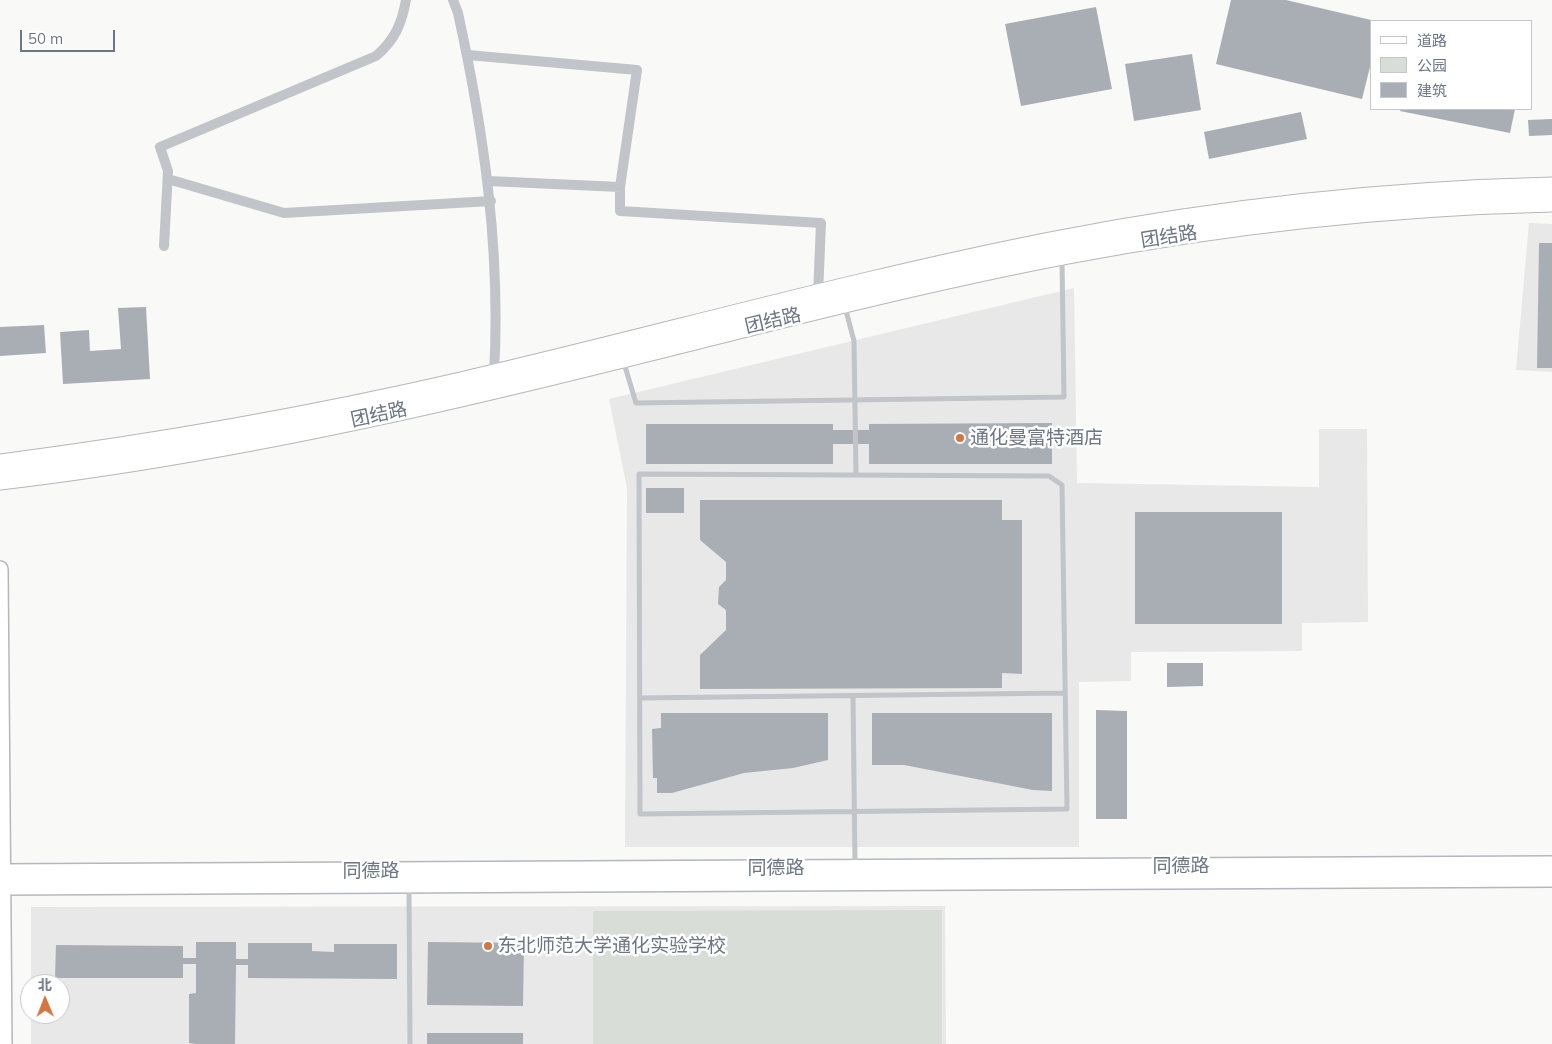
<!DOCTYPE html>
<meta charset="utf-8">
<style>
body{margin:0}
#map{position:relative;width:1552px;height:1044px;overflow:hidden;background:#f9f9f7;font-family:Mulish,"Noto Sans SC",sans-serif}
canvas{display:block}
.legend{position:absolute;left:1370px;top:20px;width:162px;height:90px;box-sizing:border-box;background:#fff;border:1px solid #c4c8ce;margin:0;padding:6px 9px;list-style:none;font-size:15px;color:#6c7685}
.legend li{display:flex;align-items:center;gap:10px;height:25px}
.legend b{width:25px;border:1px solid #c4c8ce}
.north{position:absolute;left:20px;top:974px;width:50px;height:50px;box-sizing:border-box;background:#fff;border:1px solid #c4c8ce;border-radius:50%;rotate:359deg;font-size:14px;font-weight:700;line-height:20px;text-align:center;color:#6c7685}
.north::after{content:'';display:block;margin:auto;width:18px;height:22px;background:#d1773f;clip-path:polygon(50% 0,100% 100%,50% 72%,0 100%)}
.scale{position:absolute;left:20px;top:30px;width:95px;height:22px;box-sizing:border-box;border:2px solid #6c7685;border-top:0;padding-left:6px;font-size:15px;line-height:18px;white-space:nowrap;color:#6c7685;-webkit-text-stroke:4px #fff;paint-order:stroke}
</style>
<div id="map">
<canvas width="1552" height="1044"></canvas>
<ul class="legend">
<li><b style="height:6px;background:#fff"></b>道路</li>
<li><b style="height:14px;background:#d8ddd7"></b>公园</li>
<li><b style="height:14px;background:#a9aeb5"></b>建筑</li>
</ul>
<div class="north">北</div>
<div class="scale">50 m</div>
</div>
<script>
const context = document.querySelector('canvas').getContext('2d');
context.lineJoin = 'round';
function fill(path, color) { context.fillStyle = color; context.fill(path, 'evenodd'); }
function trace(path, color, width, dash) { context.strokeStyle = color; context.lineWidth = width; context.lineCap = dash ? 'butt' : 'round'; context.setLineDash(dash || []); context.stroke(path); }
function drawText(font, color, halo, rows, align = 'center') {
  context.font = font + ' Mulish,"Noto Sans SC",sans-serif'; context.lineWidth = 5; context.setLineDash([]); context.textBaseline = 'middle'; context.strokeStyle = halo; context.fillStyle = color; for (const [text, x, y, turn = 0] of rows) {
    context.save(); context.translate(x, y); context.rotate((+turn || 0) * Math.PI / 180); context.textAlign = isNaN(turn) ? turn : align; if (halo) context.strokeText(text, 0, 0); context.fillText(text, 0, 0); context.restore();
  }
}
const built = new Path2D(`
 M1529,223L1552,224V372L1516,370Z
 M1074,288L1077,483L1319,487V429H1367L1368,622L1302,623V651L1131,652V681L1079,682V847H625L627,488L609,399Z
 M945,906L946,1044H31V1014H60V984H31V907Z`);
const green = new Path2D(`
 M942,910V1044H593V911Z`);
const building = new Path2D(`
 M1231,0H1286L1371,20V63L1362,99L1216,64Z
 M1096,7L1112,89L1021,106L1005,24Z
 M1192,54L1201,110L1134,121L1125,64Z
 M1401,109H1515L1510,133L1400,111Z
 M1301,112L1307,139L1209,159L1204,132Z
 M1552,119V135L1529,136L1528,120Z
 M1539,243H1552V368H1537Z
 M146,307L150,379L63,384L60,332L89,330L90,351L121,349L118,308Z
 M44,325L46,353L0,356V327Z
 M1052,423V464H869V444H833V464H646V424H833V430H869V424Z
 M646,488H684V513H646Z
 M700,500H1002V520H1022V674L1002,673V688L700,689V655L726,630V610L718,604L719,587L726,580V562L700,540Z
 M1135,512H1282V624H1135Z
 M1167,663H1203V686L1167,687Z
 M1096,710L1127,711V819H1096Z
 M661,713H828V760L793,768L744,773L672,793H657V778H653L652,729L661,728Z
 M872,713H1052V791L1033,790L904,765H872Z
 M196,942H236V959H248V943H312V951L334,952V944H397V979L248,978V965H236L235,1044H196L189,1043V994L196,993V964H183V978H55L56,945L183,946V958H196Z
 M428,942L524,943L523,1006L427,1005Z
 M427,1033H523V1044H427Z`);
const lane = new Path2D(`
 M845,307L854,341L856,475
 M624,363L636,403L1064,397L1062,260
 M639,474L1049,476L1062,485L1067,809L640,814Z
 M853,696L855,865
 M640,698L1065,693
 M409,888L410,1044`);
const street = new Path2D(`
 M453,0L458,13C484,132 501,251 494,374
 M468,55L637,70L620,187V211L821,223L818,295
 M168,179L284,213L491,201
 M488,181L620,187
 M164,246L168,171L160,147L376,56C395,40 402,23 406,0`);
const secondary = new Path2D(`
 M0,569L4,1044
 M0,872L1552,864
 M0,887L1552,879`);
const highway = new Path2D(`
 M0,464C155,444 309,417 461,382C659,336 856,280 1055,241C1219,209 1385,191 1552,187
 M0,480C155,462 309,432 461,397C662,351 861,294 1063,255C1224,224 1388,206 1552,202`);
const markers = [
 [960,438,5,"#d1773f"],
 [488,946,5,"#d1773f"]
];
const streetNames = [
 ["团结路",1169,237,-9],
 ["团结路",773,321,-13],
 ["团结路",379,415,-12],
 ["同德路",1181,866],
 ["同德路",776,868],
 ["同德路",371,871]
];
const poiNames = [
 ["通化曼富特酒店",970,438],
 ["东北师范大学通化实验学校",498,946]
];
fill(built, '#e7e8e7');
fill(green, '#d8ddd7');
fill(building, '#a9aeb5');
trace(secondary, '#b4b7bd', 18);
trace(highway, '#b5b7bb', 21);
trace(lane, '#c1c4c8', 5);
trace(street, '#c1c4c8', 10);
trace(secondary, '#fff', 15);
trace(highway, '#fff', 19);
for (const [x, y, r, color] of markers) { const dot = new Path2D(); dot.arc(x, y, r, 0, 2 * Math.PI); context.fillStyle = color; context.fill(dot); trace(dot, '#fff', 2); }
drawText('19px', '#6c7685', '#fff', streetNames);
drawText('19px', '#6c7685', '#fff', poiNames, 'left');
</script>
